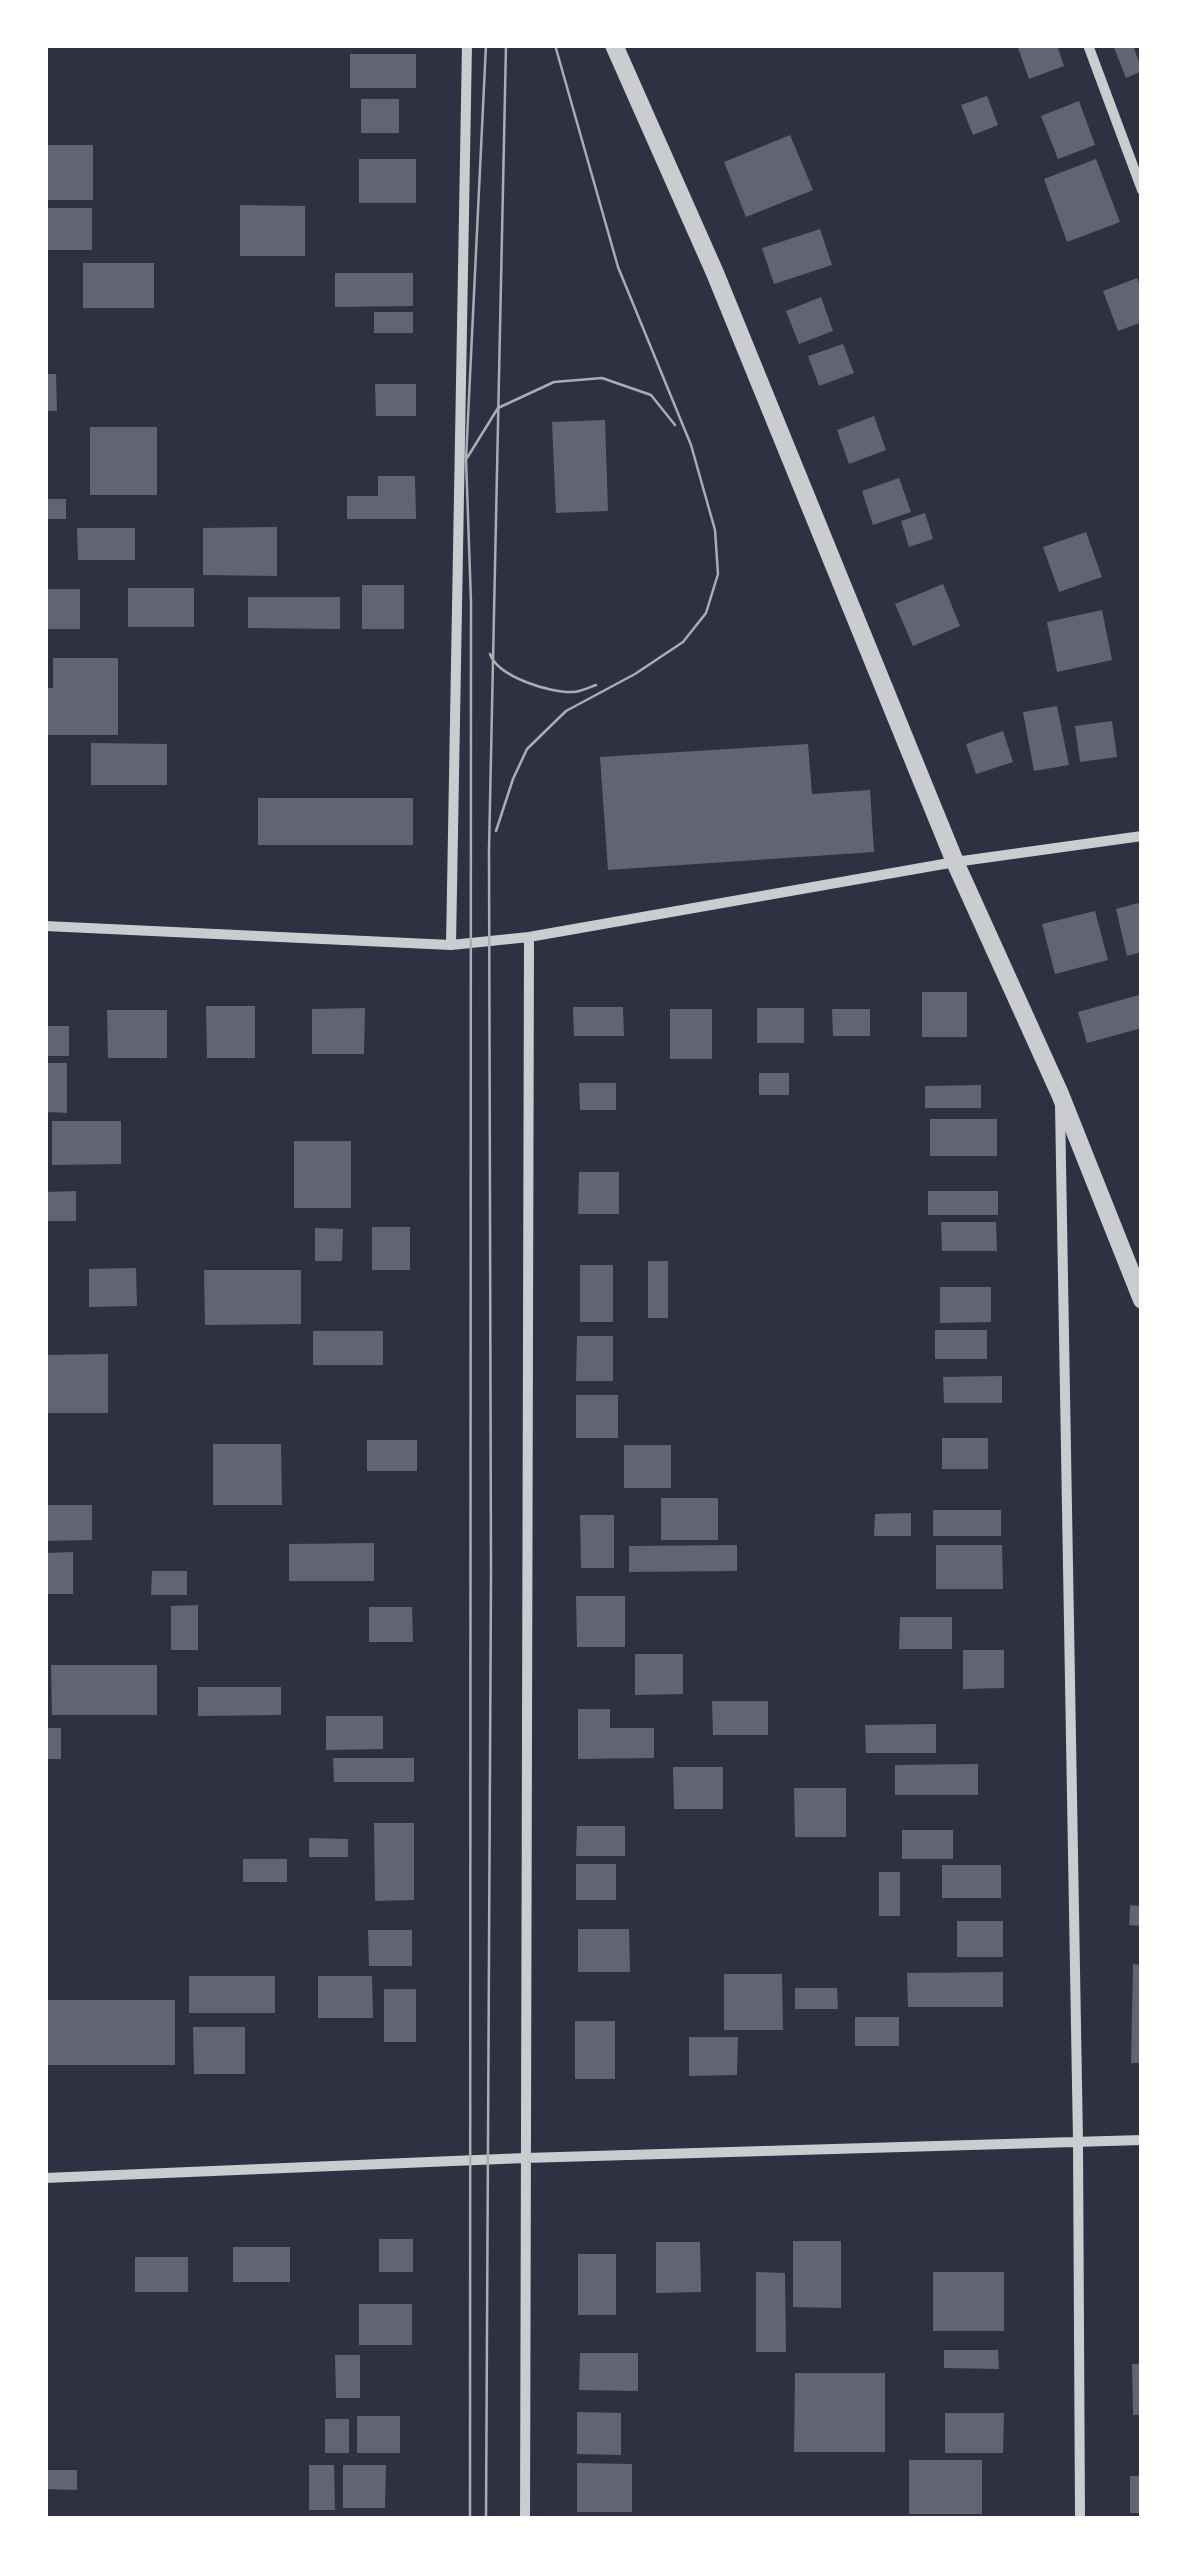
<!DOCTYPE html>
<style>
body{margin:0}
#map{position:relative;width:1187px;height:2564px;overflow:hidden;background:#2d3142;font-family:"Work Sans",sans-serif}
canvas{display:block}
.frame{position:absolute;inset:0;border:48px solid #fff;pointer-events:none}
</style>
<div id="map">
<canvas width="1187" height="2564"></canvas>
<div class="frame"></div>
</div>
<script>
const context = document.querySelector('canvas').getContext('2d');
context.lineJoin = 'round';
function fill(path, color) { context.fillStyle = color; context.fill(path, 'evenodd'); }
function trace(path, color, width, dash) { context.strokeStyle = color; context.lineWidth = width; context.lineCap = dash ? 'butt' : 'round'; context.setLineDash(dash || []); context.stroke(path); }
const building = new Path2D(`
 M1017,45H1057L1064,66L1029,79Z
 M1113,45H1133L1142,71L1126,78Z
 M350,54H416V88H350Z
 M987,96L998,125L973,135L961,105Z
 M361,99H399V133H361Z
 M1079,101L1095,145L1058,159L1041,116Z
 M790,135L813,190L746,217L724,162Z
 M45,145H93V200H45Z
 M359,159H416V203H359Z
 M1096,159L1120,222L1067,242L1044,179Z
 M240,205L305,206V256H240Z
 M45,208H92V250H45Z
 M820,229L832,265L774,284L762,248Z
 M83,263H154V308H83Z
 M335,273H413V306L335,307Z
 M1137,278L1142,291V322L1118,331L1103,291Z
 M821,297L833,331L799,344L786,311Z
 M374,312H413V333H374Z
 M843,344L854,373L819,386L808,356Z
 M45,374H56L57,411H45Z
 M375,384H416V416H376Z
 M874,416L886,450L849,464L837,430Z
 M605,420L608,511L556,513L552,422Z
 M90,427H157V495H90Z
 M378,476H415L416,519H347V496H378Z
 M899,478L911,512L873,525L862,491Z
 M45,499H66V519H45Z
 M925,513L933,539L909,547L901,521Z
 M277,527V576L203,575V528Z
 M77,528H135V560H78Z
 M1086,532L1102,577L1059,592L1043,547Z
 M943,584L960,626L913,646L895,604Z
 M362,585H404V629H362Z
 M128,588H194V627H128Z
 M45,589H80V629H45Z
 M248,597H340V629L248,628Z
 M1102,610L1112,660L1057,672L1047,622Z
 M53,658H118V735H45V688H53Z
 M1057,706L1069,765L1034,771L1023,712Z
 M1112,721L1117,757L1080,762L1075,726Z
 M1003,731L1013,762L976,774L966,744Z
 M91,743L167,744V785H91Z
 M808,744L812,794L870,790L874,852L608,870L600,757Z
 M258,798H413V845H258Z
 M1142,902V952L1127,956L1116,909Z
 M1095,911L1108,960L1055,974L1042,924Z
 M922,992H967V1037H922Z
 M1139,995L1142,1028L1087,1043L1078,1012Z
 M206,1006H255V1058H207Z
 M573,1007H623L624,1036H574Z
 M365,1008L364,1054H312V1009Z
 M757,1008H804V1043H757Z
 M670,1009H712V1059H670Z
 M832,1009H870V1036H833Z
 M107,1010H167V1058H108Z
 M45,1026H69V1056H45Z
 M45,1063H67V1113L45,1112Z
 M759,1073H789V1095H759Z
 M579,1083H616V1110H580Z
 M981,1085V1108H925V1086Z
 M930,1119H997V1156H930Z
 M52,1121H121V1164L52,1165Z
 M294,1141H351V1208H294Z
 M579,1172H619V1214H578Z
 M76,1191V1221H45V1192Z
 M928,1191H998V1215H928Z
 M941,1222H996L997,1251H942Z
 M372,1227H410V1270H372Z
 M315,1228L343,1229L342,1261H315Z
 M648,1261H668V1318H648Z
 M580,1265H613V1322H580Z
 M136,1268L137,1306L89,1307V1269Z
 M204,1270H301V1324L205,1325Z
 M940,1287H991V1322L940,1323Z
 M935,1330H987V1359H935Z
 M313,1331H383V1365H313Z
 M577,1336H613V1381H576Z
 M108,1354V1413H45V1355Z
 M1002,1376V1403H944L943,1377Z
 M576,1395H618V1438H576Z
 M942,1438H988V1469H942Z
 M367,1440H417V1471H367Z
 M213,1444H281L282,1505H213Z
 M624,1445H671V1488H624Z
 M661,1498H718V1540H661Z
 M45,1505H92V1540L45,1541Z
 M933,1510H1001V1536H933Z
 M911,1513V1536H874L875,1514Z
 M580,1515H614V1568H581Z
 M374,1543V1581H289V1544Z
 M737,1545V1571L629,1572V1546Z
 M936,1545H1002L1003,1589H936Z
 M73,1552V1594H45V1553Z
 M152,1571H187V1595H151Z
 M576,1596H625V1647H577Z
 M198,1605V1650H171V1606Z
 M369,1607H412L413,1642H369Z
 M900,1617H952V1649H899Z
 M963,1650H1004V1688L963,1689Z
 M635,1654H683V1694L635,1695Z
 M51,1665H157V1715H52Z
 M198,1687H281V1715L198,1716Z
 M712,1701H768V1735H713Z
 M578,1709H610V1728H654V1758L578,1759Z
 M326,1716H383V1749L326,1750Z
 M936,1724V1753H866L865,1725Z
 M45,1728H61V1759H45Z
 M333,1758H414V1782H334Z
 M978,1764V1795H895V1765Z
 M673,1767H723V1809H674Z
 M794,1788H846V1837H795Z
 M374,1823H414V1900L375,1901Z
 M577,1826H625V1856H576Z
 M902,1830H953V1859H902Z
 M309,1838L348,1839V1857H309Z
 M243,1859H287V1882H243Z
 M576,1864H616V1900H576Z
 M942,1865H1001V1898H942Z
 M879,1872H900V1916H879Z
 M1130,1905L1142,1906V1926L1129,1925Z
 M957,1921H1003V1957H957Z
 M578,1929H629L630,1972H578Z
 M368,1930H412V1966H369Z
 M1133,1964L1142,1965V2063H1131Z
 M1003,1972V2007H908L907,1973Z
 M724,1974H782L783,2030H724Z
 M189,1976H275V2013H189Z
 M318,1976H372L373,2018H318Z
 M795,1988H837L838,2009H795Z
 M384,1989H416V2042H384Z
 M45,2000H175V2065H45Z
 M855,2017H899V2046H855Z
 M575,2021H615V2079H575Z
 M193,2027H245V2074H194Z
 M689,2037H738L737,2075L689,2076Z
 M379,2239H413V2272H379Z
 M793,2241H841V2308L793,2307Z
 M656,2242H700L701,2292L656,2293Z
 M233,2247H290V2282H233Z
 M578,2254H616V2315H578Z
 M135,2257H188V2292H135Z
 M756,2272L785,2273L786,2352H756Z
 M933,2272H1004V2331H933Z
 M359,2304H412V2345H359Z
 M944,2350H998L999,2369L944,2368Z
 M580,2353H638V2391L579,2390Z
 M335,2355H360V2398H336Z
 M1132,2364H1142V2415H1133Z
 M795,2373H885V2452H794Z
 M577,2412L621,2413V2455L577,2454Z
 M945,2413H1004L1003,2453H945Z
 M357,2416H400V2453H357Z
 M325,2419H349V2453H325Z
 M909,2460H982V2514H909Z
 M577,2463L632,2464V2512H577Z
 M309,2465H334L335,2510H309Z
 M343,2465H386L385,2508H343Z
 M45,2470H77V2490L45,2489Z
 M1130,2476H1142V2513H1130Z`);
const minor = new Path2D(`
 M1088,45L1142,190
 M45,926L451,945L529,937L955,862L1142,836
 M451,945L467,45
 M1060,1105L1078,2141L1080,2519
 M45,2178L525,2158L1142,2140
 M525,2519L529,937`);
const tertiary = new Path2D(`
 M614,45L715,273L955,862L1060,1094L1142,1300`);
const tram = new Path2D(`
 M467,458L498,408L554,382L602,378L651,395L675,425
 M490,654C498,677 550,693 573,692C580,692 590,687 596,685
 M496,831L513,779L527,749L566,711L635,674L683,642L706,613L718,574L715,530L691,445L618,267L555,45
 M470,2519L471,602L466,459L486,45
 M486,2519L491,1574L489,850L506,45`);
fill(building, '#626471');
trace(minor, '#caccd0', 10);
trace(tertiary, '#caccd0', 18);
trace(tram, '#abadb3', 2.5);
</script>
